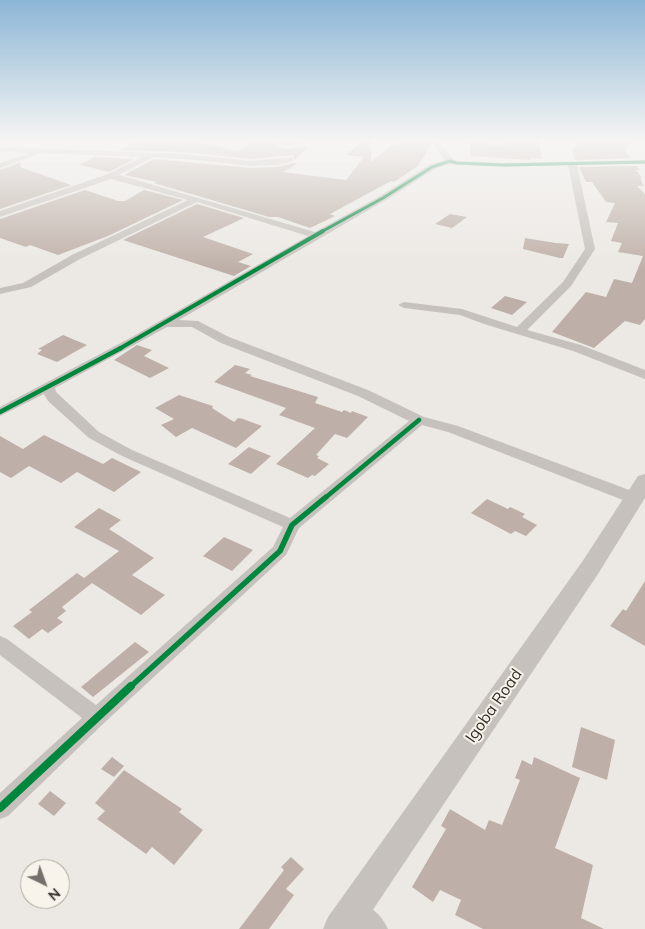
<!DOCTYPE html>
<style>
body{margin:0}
#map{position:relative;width:645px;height:929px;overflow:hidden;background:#ece9e4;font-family:Mulish,sans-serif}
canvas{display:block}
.north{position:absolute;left:20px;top:859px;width:50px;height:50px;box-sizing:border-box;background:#f8f4ec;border:1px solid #aba59f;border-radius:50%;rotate:138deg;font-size:14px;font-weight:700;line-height:20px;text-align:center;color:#372f2b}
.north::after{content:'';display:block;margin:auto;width:18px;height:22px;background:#76706c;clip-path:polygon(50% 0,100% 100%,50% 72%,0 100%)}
</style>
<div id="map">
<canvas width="645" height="929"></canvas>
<div class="north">N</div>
</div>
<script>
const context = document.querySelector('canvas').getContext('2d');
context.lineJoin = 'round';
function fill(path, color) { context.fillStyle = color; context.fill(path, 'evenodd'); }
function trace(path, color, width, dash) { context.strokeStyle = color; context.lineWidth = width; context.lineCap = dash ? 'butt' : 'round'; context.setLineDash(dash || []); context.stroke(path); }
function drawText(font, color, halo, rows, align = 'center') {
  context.font = font + ' Mulish,sans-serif'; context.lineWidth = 4; context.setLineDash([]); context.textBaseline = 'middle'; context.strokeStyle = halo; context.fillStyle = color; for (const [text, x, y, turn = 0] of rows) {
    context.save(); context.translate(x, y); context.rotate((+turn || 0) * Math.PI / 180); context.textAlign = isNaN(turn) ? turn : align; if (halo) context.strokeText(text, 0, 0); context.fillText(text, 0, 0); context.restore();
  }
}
const building = new Path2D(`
 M141,140H187L238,151L255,140L276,143L277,146L290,149L298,146L308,147L295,160L293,155L251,159L184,152L118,150Z
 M364,140H371V162L393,144L400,145L403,140H434L418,166L394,182L391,181L330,214L335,216L310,228L278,217H269L154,183L157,182L124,175L154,159L251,168L277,167L293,163L297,164L283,172L346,180L364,157L346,155Z
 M469,140L487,141L488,145H505L508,140L539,141L542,159L531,158V160L471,156Z
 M582,140H631L626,152L631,158L575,160L572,150Z
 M94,157L135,159L109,172L80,165Z
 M21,162L20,167L71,185L0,209V170Z
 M637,166L640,170H636L642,178H640L644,186H637L645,194V319L640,325L625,321L594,348L552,332L586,292L606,297L614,279L632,283L643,256L618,252L622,243L611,241L618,223L606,222L615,203L606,202L592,182H586L579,167Z
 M85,190L118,201H125L144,190L183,200L108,236L58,255L30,245L26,247L0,238V219Z
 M197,204L244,218L203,237L253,254L238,262L251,266L234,276L123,240Z
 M450,214L467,217L452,228L435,224Z
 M525,238L556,243L569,244L563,258H560L523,249Z
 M505,296L527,302L512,315L491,308Z
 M63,335L87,345L57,362L37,354L42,350L38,349Z
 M137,345L152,350L144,356L169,368L150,378L114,360Z
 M235,365L250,369L245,373L252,375L250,376L318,397L315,403L342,412L344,410L351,413L352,411L368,417L347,438L335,434L316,455L319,456L317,458L329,464L315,476L312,475L308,478L276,464L315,428L279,415L286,408L214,382Z
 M179,395L213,406L212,408L234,422L238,418L243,419L262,426L236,448L192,428L176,437L161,425L174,419L155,408Z
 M44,435L103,464L112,458L141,472L114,492L77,472L61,483L29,466L11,478L0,472V436L23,449Z
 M249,447L271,456L251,474L228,464Z
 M487,499L508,509L510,507L525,514L522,517L537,525L526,536L515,531L511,534L471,513Z
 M99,508L121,520L109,529L154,558L132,575L165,595L141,615L92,583L62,607L66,611L57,618L63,622L48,633L42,629L29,639L13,626L32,612L29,610L77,573L84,578L119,551L74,527Z
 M224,537L253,550L232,571L203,556Z
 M645,581V646L610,626L623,609L626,611Z
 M135,642L149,652L93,697L81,687Z
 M581,727L615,740L607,780L572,767Z
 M112,757L124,766L114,777L101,769Z
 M534,757L580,778L555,848L593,865L581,918L604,929H483L455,915L461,900L440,890L433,902L412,887L446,829L441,826L450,809L485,830L489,820L502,825L520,780L515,778L522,760L532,765Z
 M124,770L182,809L179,812L203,830L174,865L152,847L146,854L97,819L105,811L95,803Z
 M50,791L66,803L54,816L38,804Z
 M291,857L304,869L286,889L294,895L269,929H239L284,870L281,867Z`);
const minor = new Path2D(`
 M296,140H308L290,147L277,144C281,140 290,142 296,140Z
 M436,140H444L442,146L453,159L457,161L504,163L645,160V164L577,165L595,249L571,286L527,330L581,345L645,370V379L573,351L484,324L460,315L404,308L398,305L404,302L462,309L517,327L563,282L585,249L568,165L504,167L450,164L435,169L386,200L179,320L198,321L229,337L368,390L424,417L458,426L640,494L642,498L640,502L634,503L628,502L448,432L422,425L299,528L286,555L104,723L8,816L0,819V793L82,718L0,655V636L7,639L96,705L273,547L283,527L122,456L89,438L48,401L44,394L0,416V407L132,337L308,236L197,202L80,259L31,287L0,294V288L23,283L72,255L188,200L111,179L0,217V211L108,174L142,157L41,153L0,168V163L31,153L0,151V147L184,154L251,161L293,157V161L277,165L251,166L197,160L154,157L119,175L315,232L380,196L429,165L445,160L434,146ZM167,327H192L221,343L358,396L409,421L290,518L132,450L99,432L56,392L55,388Z
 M354,898C368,904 382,915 388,929H356L345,920L341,911L345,902Z`);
const tertiary = new Path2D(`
 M645,474V498L598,574L360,929H323L328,917L582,562L638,476Z`);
const cyclewayFar4 = new Path2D(`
 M321,232L383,198L432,167L450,161L456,163L504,165L645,162`);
const cyclewayFar3 = new Path2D(`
 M119,349L323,231`);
const cyclewayFar2 = new Path2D(`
 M0,412L121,348
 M325,498L419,420`);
const cyclewayFar1 = new Path2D(`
 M129,688L280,551L292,525L326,497`);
const cycleway = new Path2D(`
 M0,808L131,686`);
const nearStreetnames = [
 ["Igoba Road",494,706,-55]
];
fill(building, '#beb0a8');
fill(minor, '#c6c1bc');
fill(tertiary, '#c6c1bc');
trace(cyclewayFar4, '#00873e', 3);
trace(cyclewayFar3, '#00873e', 4);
trace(cyclewayFar2, '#00873e', 4.5);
trace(cyclewayFar1, '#00873e', 5.5);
trace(cycleway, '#00873e', 8);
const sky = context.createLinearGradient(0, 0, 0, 270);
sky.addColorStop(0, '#8cb6d6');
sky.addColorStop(0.52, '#f6f5f3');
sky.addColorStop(1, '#f6f5f300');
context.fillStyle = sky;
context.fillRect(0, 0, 645, 270);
drawText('16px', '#372f2b', '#f8f4ec', nearStreetnames);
</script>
